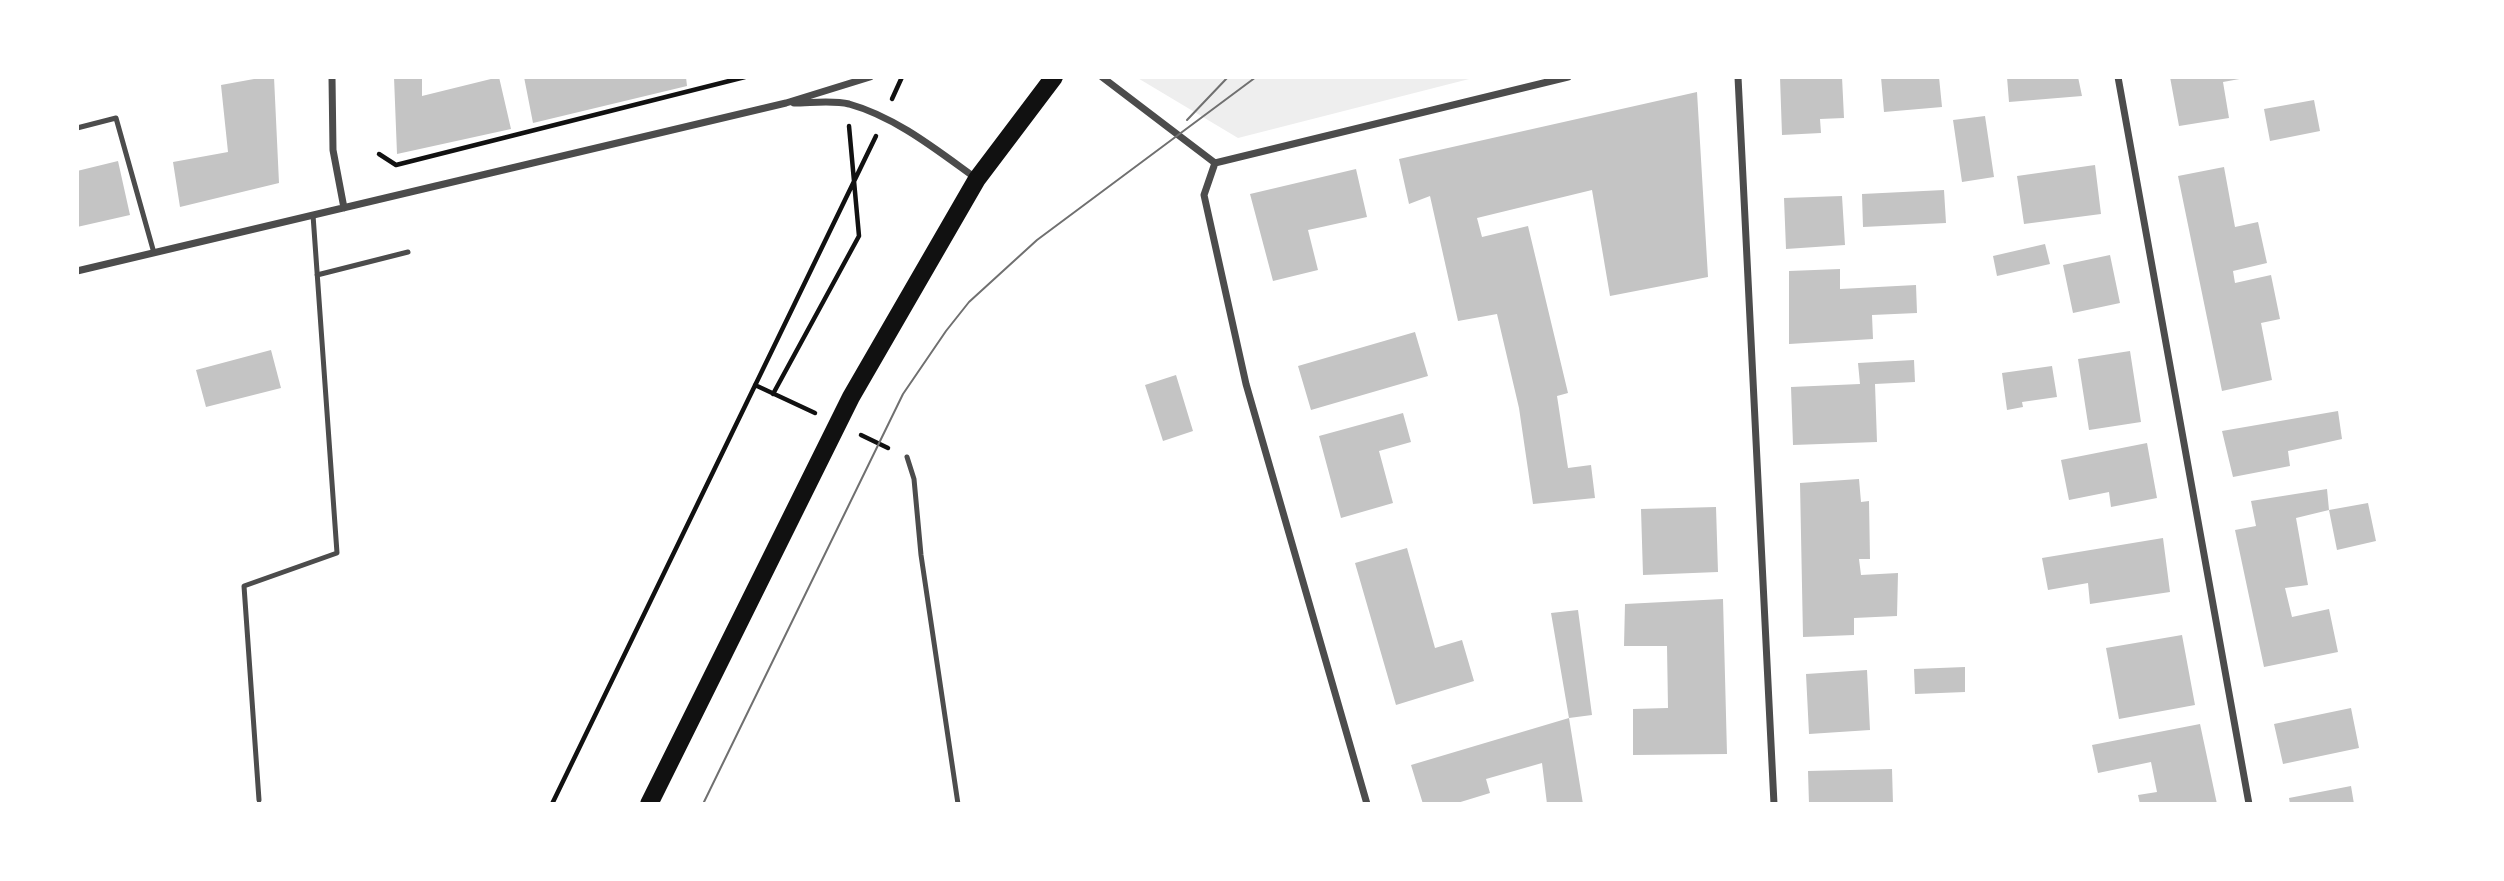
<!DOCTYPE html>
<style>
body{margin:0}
#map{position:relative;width:2504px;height:881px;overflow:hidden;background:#fff;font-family:Poppins,sans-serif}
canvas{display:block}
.frame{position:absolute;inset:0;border:79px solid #fff;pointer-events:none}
</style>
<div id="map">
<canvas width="2504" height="881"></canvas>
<div class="frame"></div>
</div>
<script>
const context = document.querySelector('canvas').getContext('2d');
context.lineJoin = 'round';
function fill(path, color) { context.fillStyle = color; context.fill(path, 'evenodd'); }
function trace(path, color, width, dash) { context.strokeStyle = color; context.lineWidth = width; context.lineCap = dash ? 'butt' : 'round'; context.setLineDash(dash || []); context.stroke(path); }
const green = new Path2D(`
 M1136,77H1477L1238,138Z`);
const building = new Path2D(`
 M265,77H274L279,183L180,207L173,162L228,152L221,85Z
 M394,77H422V96L499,77L511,129L397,154Z
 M524,77H686L687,86L533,123Z
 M1780,77H1842L1844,118L1820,119L1821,133L1782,135Z
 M1881,77H1939L1942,107L1884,112Z
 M2007,77H2078L2082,96L2009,102Z
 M2170,77H2244L2245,78L2223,82L2229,118L2179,126Z
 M1697,92L1708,277L1610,296L1592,190L1477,218L1482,237L1528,226L1568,393L1557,396L1568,468L1591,465L1595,498L1533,504L1519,408L1497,314L1458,321L1430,196L1409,204L1399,159Z
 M2314,100L2320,131L2270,141L2264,109Z
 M1985,116L1994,177L1962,182L1953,120Z
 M118,161L130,215L77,227V171Z
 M2095,165L2101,214L2024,224L2017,176Z
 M2224,167L2235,227L2258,222L2267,263L2233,271L2235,283L2271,275L2280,319L2261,323L2272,380L2222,391L2178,176Z
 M1356,169L1367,217L1308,230L1318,270L1273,281L1250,194Z
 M1944,190L1946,223L1863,227L1862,194Z
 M1842,196L1845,245L1786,249L1784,198Z
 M2045,244L2050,264L1997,276L1993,256Z
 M2110,255L2120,303L2073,313L2063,265Z
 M1840,269V289L1916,285L1917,313L1872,315L1873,339L1789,344V271Z
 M1415,332L1428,376L1311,410L1298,366Z
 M271,350L281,388L206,407L196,370Z
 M2130,351L2141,422L2089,430L2078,359Z
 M1914,360L1915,382L1875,384L1877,442L1793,445L1791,387L1860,384L1858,363Z
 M2052,366L2057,397L2022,402L2023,407L2007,410L2002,373Z
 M1176,375L1193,431L1163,441L1145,385Z
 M2338,411L2342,439L2288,451L2290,466L2233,477L2222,431Z
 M1403,413L1411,442L1379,451L1393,503L1341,518L1319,436Z
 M2147,443L2157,498L2111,507L2109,492L2069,500L2061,460Z
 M1859,479L1861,502L1869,501L1870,559H1859L1861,575L1898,573L1897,616L1854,618V635L1803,637L1800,483Z
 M2327,489L2329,510L2296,518L2308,585L2285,588L2292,617L2329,609L2338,652L2264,667L2235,530L2256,526L2251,501Z
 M2368,503L2376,541L2337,550L2329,510Z
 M1716,507L1718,572L1643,575L1641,509Z
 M2163,538L2170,592L2090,604L2088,583L2048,590L2042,558Z
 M1407,548L1435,648L1462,640L1474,681L1396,705L1355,563Z
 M1723,599L1727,754L1633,755V709L1668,708L1667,646H1624L1625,604Z
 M1578,610L1592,715L1569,718L1551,613Z
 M2182,635L2195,705L2119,719L2106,648Z
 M1965,667V692L1915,694L1914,669Z
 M1867,670L1870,730L1809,734L1806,674Z
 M2351,708L2359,748L2283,764L2274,724Z
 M1569,718L1583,804H1547L1542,763L1486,779L1490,793L1454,804H1423L1411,765Z
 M2200,724L2217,804H2140L2138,795L2157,792L2151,762L2098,773L2092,745Z
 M1892,769L1893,804H1809L1808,771Z
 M2351,786L2354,804H2290L2289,798Z`);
const path = new Path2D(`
 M892,99L902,77
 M379,154L396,165L745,77
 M755,385L815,413
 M773,394L859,236L849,126
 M861,435L888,448
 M552,804L876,136`);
const service = new Path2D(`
 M77,128L116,118L154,253
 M317,275L408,252
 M907,457L914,479L921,555L958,804
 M259,800L244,586L337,553L313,215`);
const minor = new Path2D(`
 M332,77L333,150L344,208
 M1102,77L1215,163L1568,77
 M1738,77L1774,804
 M2118,77L2249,804
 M794,103C811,103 833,100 849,104C896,117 938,151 977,179
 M1215,163L1204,195L1246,384L1367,804
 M77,271L786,103L870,77`);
const primary = new Path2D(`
 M649,804L851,397L977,179L1054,77`);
const tram = new Path2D(`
 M1187,120L1228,77
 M703,804L903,394L946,331L969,302L1037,240L1256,77`);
fill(green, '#eee');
fill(building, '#c4c4c4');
trace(path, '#111', 4.5);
trace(service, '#4c4c4c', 5);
trace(minor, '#4c4c4c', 7);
trace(primary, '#111', 18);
trace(tram, '#707070', 2);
</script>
